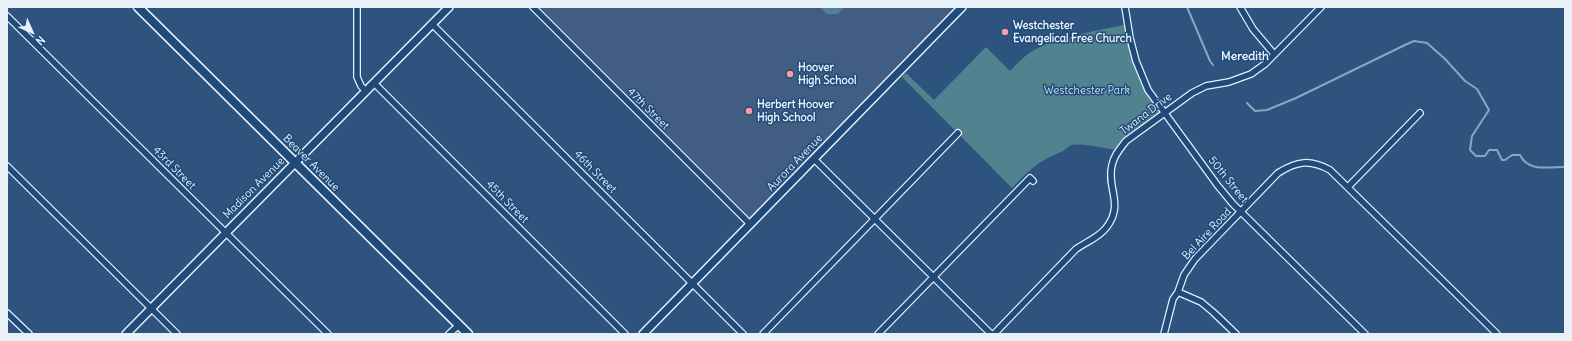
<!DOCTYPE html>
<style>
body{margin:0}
#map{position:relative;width:1572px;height:341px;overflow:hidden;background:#2e537e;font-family:Delius,sans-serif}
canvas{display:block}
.frame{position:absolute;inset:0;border:8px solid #e8f1f8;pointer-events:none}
.north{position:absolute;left:12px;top:12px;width:40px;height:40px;-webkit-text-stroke:3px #1f4a7a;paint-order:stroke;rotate:135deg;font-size:11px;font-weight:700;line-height:16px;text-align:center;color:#e8f1f8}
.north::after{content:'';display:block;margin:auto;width:14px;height:18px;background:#e8f1f8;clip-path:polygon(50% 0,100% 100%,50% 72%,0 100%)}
</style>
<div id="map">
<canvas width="1572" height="341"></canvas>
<div class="frame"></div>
<div class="north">N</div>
</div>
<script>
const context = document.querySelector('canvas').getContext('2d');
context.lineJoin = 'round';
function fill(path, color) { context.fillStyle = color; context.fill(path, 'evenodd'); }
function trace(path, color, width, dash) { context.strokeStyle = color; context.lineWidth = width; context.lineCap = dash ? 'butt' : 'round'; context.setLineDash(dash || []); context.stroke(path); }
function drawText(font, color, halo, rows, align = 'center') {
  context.font = font + ' Delius,sans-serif'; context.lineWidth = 3; context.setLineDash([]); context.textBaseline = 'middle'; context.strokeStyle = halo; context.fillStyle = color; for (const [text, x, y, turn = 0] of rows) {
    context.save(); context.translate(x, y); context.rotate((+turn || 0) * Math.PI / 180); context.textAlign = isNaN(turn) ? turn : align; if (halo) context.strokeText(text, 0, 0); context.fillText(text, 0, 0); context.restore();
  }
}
const built = new Path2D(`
 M533,7H962L750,224Z`);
const green = new Path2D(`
 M820,7H844L838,14H827Z
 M1128,24L1142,78L1164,112L1118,150C1106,149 1084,143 1072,145C1068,146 1065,150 1061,152C1037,162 1030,169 1012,188L902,77L906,73L934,100L986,47L1010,71C1017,64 1023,57 1031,52C1055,36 1099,31 1128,24Z`);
const stream = new Path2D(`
 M1187,7L1210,61L1213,65
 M1247,103L1255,111L1267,110L1296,98L1407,44L1414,41L1427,43L1445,59L1465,81L1477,89L1489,110L1472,136L1470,150L1476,156H1485L1489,150H1497L1502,160H1505L1512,155H1520C1528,172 1549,167 1565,167`);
const minor = new Path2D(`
 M357,7V77L361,86L366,91
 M533,7L750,224
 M1125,7L1130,38L1136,61L1148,90L1218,186L1233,204L1365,334
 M1240,7L1253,29L1274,54
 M7,16L328,334
 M432,24L743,334
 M374,83L625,334
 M814,159L991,334
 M7,166L177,334
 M1348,187L1420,113
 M1178,292L1201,302L1213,312L1236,334
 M7,313L29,334
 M449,334L459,325
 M763,334L958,133
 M878,334L1030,178L1033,181
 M994,334L1076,249C1086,242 1098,238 1106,228C1125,204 1106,188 1112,165C1114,155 1120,149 1126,141L1192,93L1206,86L1229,82L1251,74L1265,64L1321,7
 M1164,334L1173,299L1178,292L1184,275L1195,259L1278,173C1297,161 1310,159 1330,170L1497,334`);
const tertiary = new Path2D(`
 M126,334L449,7
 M643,334L962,7`);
const secondary = new Path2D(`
 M138,7L468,334`);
const markers = [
 [1005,32,4,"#ff9aa2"],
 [790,74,4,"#ff9aa2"],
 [749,111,4,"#ff9aa2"]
];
const poiNames = [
 ["Westchester",1013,26],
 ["Evangelical Free Church",1013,39],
 ["Hoover",798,68],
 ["High School",798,81],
 ["Herbert Hoover",757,105],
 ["High School",757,118]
];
const parkNames = [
 ["Westchester Park",1087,91]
];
const streetNames = [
 ["47th Street",648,109,45],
 ["Twana Drive",1146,114,-37],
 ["Beaver Avenue",311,163,45],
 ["Aurora Avenue",795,163,-46],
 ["43rd Street",174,168,45],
 ["46th Street",595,172,45],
 ["50th Street",1228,180,51],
 ["Madison Avenue",254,188,-45],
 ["45th Street",507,202,45],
 ["Bel Aire Road",1207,234,-47]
];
const neighbourhoodNames = [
 ["Meredith",1245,57]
];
fill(built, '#415e82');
fill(green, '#50838f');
trace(stream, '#84aac1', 2);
trace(minor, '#e8f1f8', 8);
trace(tertiary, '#e8f1f8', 10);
trace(secondary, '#e8f1f8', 11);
trace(minor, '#1f4a7a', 5.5);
trace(tertiary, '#1f4a7a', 7);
trace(secondary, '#1f4a7a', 8);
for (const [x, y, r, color] of markers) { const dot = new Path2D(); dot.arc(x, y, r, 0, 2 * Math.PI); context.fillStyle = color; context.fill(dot); trace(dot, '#1f4a7a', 1.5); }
drawText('bold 11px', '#e8f1f8', '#1f4a7a', poiNames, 'left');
drawText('11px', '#d1e0e8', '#1f4a7a', parkNames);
drawText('11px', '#e8f1f8', '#1f4a7a', streetNames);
drawText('bold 12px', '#e8f1f8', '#1f4a7a', neighbourhoodNames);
</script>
